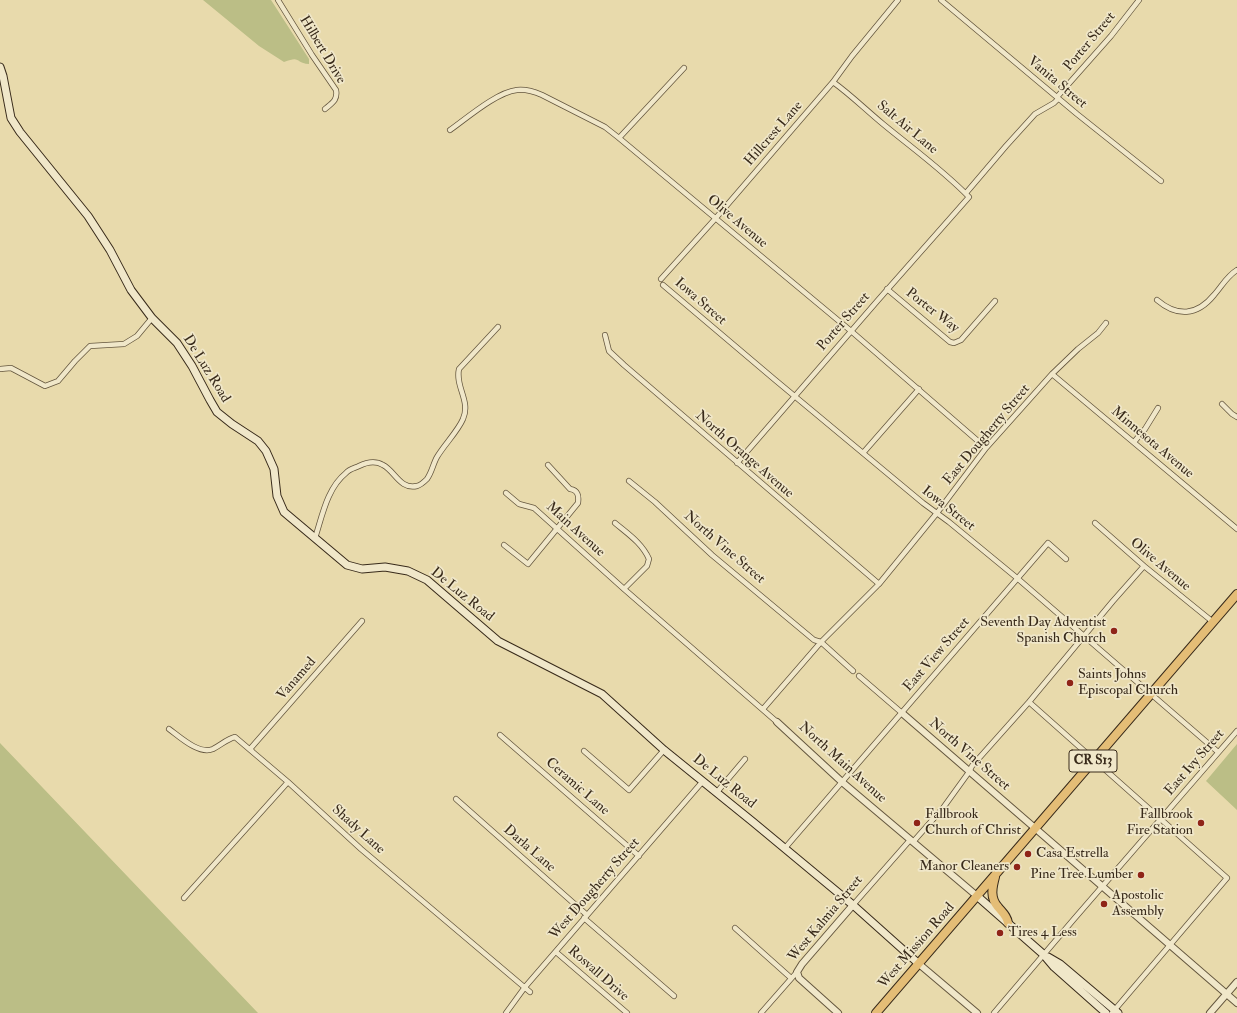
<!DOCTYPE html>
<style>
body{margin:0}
canvas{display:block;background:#e8daac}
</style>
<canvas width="1237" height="1013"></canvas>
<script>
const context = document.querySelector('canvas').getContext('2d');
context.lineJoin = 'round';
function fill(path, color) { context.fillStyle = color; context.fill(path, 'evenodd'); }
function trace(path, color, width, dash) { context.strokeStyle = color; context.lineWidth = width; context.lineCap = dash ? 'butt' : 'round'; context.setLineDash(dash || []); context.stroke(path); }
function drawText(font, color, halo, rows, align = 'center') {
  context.font = font + ' "IM FELL Double Pica",serif'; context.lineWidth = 3.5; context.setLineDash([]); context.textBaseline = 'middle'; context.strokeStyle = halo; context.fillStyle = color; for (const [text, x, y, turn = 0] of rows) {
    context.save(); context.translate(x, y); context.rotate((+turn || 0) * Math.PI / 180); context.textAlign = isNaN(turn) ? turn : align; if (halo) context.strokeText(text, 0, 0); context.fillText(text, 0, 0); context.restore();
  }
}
const green = new Path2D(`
 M203,0H271L309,59V64C295,63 301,55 284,62L259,46Z
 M0,743L258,1013H0Z
 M1237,744V810L1206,781Z`);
const minor = new Path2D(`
 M278,0L312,55L336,90C338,100 332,103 325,109
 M941,0L1077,114L1161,181
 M1057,97L1111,36L1139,0
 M450,130C467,118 497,92 517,90C526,89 535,92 542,95L605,127L619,138L851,331L986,448
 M619,138L684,68
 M966,193L1006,146L1035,114L1054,103L1058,99
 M661,279L715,219L833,82L852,56L898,0
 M663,285L774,379L923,503L949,522L1017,578L1218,752
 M887,289L950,342L954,343L961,340L995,301
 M1157,300C1177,317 1197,316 1214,295C1222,286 1227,276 1237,270
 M605,335L609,351L624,365L879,584
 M0,369L11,368L45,386L58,381L75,361L90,346L124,344L137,336L152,318
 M1052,374L1237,529
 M1222,404L1232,414L1237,417
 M1134,442L1145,429L1158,408
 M863,453L919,389
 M737,463L879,299L969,197C943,170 912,148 883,124C866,110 851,95 833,82
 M629,481L655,502L712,555L814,640L821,642L853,671
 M506,493L519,504L534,508L624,589L777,722
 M615,523C628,534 642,543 649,559L647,566L624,589
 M1095,523L1144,566L1213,622
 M315,538C322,517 327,488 346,473C349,469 355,468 359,466C367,462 375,460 383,465C395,471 400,490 417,486C421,485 425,481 427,479C432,472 433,464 437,457C444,445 458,431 463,419C471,401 455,387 459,369L498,327
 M504,545L528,564L578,503C579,496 578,490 570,489L548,465
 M859,676L902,713
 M1029,702L1227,878L1112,1013
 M763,709L821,642L879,584L937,513L986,448L1052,374L1078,349L1098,333L1106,323
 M169,729C180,737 199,755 213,749C221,745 227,739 235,737L288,782L361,849L530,992
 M500,735L639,856
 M252,751L250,749L362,621
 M584,751L629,790L664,750
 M717,792L745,759
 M456,799L587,915
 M913,842L943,808L969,772L972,766L1029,702L1113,601L1144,566
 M785,848L1048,543L1066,559
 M184,898L288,782
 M853,905L910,840
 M584,918L674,996
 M735,928L791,978
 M556,952L627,1013
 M506,1013L525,987L703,781
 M761,1013L797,972
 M994,1013L1074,919L1237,731`);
const tertiary = new Path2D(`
 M902,713L1237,1003
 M777,722L842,782L977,896
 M919,964L977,1013
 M838,1013L799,978L797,972L802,964L853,905
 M1210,1013L1237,982`);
const secondary = new Path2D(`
 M0,67L3,76L11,118L20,132L88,216L110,250L131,290L152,318L177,343L192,366L210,400L217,412L232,424L258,441L266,451L274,469L277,496L284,512L347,565L362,569L385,567L408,571L427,580L498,641L602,694L664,750L753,822L853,905L919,964
 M977,896L1043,954L1054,967L1106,1013
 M1048,957L1060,964L1118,1013`);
const primary = new Path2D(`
 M995,877C992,888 990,898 998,907C1003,913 1007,916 1008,923
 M876,1013L1237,594`);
const markers = [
 [1114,631,4,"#8f2418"],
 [1070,683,4,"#8f2418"],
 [917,823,4,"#8f2418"],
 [1201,823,4,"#8f2418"],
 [1028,854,4,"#8f2418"],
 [1017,867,4,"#8f2418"],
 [1141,875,4,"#8f2418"],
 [1104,904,4,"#8f2418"],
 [1000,933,4,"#8f2418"]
];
const shields = [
 [1093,761,48]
];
const shieldNames = [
 ["CR S13",1093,761]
];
const streetNames = [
 ["Porter Street",1090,42,-50],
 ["Hilbert Drive",322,50,59],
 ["Vanita Street",1057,83,40],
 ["Salt Air Lane",907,128,40],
 ["Hillcrest Lane",774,134,-49],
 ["Olive Avenue",737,222,40],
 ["Iowa Street",700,302,41],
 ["Porter Way",932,311,38],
 ["Porter Street",844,322,-49],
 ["De Luz Road",206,369,58],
 ["East Dougherty Street",987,435,-50],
 ["Minnesota Avenue",1152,443,40],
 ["North Orange Avenue",744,455,41],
 ["Iowa Street",948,509,38],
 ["Main Avenue",575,530,42],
 ["North Vine Street",724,548,41],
 ["Olive Avenue",1160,565,40],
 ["De Luz Road",462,595,39],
 ["East View Street",937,655,-49],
 ["Vanamed",297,679,-49],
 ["North Vine Street",969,755,41],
 ["North Main Avenue",842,763,42],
 ["East Ivy Street",1195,763,-49],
 ["De Luz Road",724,782,39],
 ["Ceramic Lane",577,787,41],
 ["Shady Lane",358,830,42],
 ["Darla Lane",529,849,41],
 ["West Dougherty Street",595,889,-49],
 ["West Kalmia Street",826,919,-50],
 ["West Mission Road",917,946,-49],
 ["Rosvall Drive",598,974,41]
];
const poiNames = [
 ["Seventh Day Adventist",1106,623,"right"],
 ["Spanish Church",1106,639,"right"],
 ["Saints Johns",1078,675],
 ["Episcopal Church",1078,691],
 ["Fallbrook",925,815],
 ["Church of Christ",925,831],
 ["Fallbrook",1193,815,"right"],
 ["Fire Station",1193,831,"right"],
 ["Casa Estrella",1036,854],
 ["Manor Cleaners",1009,867,"right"],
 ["Pine Tree Lumber",1133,875,"right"],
 ["Apostolic",1112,896],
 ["Assembly",1112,912],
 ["Tires 4 Less",1008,933]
];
fill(green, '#bbbe86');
trace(minor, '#64563e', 6);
trace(tertiary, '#64563e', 8);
trace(secondary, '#382a1a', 9);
trace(primary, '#382a1a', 10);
trace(minor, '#f0e7c9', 4.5);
trace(tertiary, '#f0e7c9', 6);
trace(secondary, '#f0e7c9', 7);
trace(primary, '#e4bd76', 8);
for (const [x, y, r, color] of markers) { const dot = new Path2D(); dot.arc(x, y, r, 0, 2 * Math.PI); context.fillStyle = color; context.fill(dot); trace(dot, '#f0e7c9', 1.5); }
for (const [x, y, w] of shields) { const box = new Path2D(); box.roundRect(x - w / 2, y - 11, w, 22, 3); context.fillStyle = '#f0e7c9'; context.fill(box); trace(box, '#382a1a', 1); }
drawText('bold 13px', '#382a1a', null, shieldNames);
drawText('14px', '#382a1a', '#f0e7c9', streetNames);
drawText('14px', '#382a1a', '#f0e7c9', poiNames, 'left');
</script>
